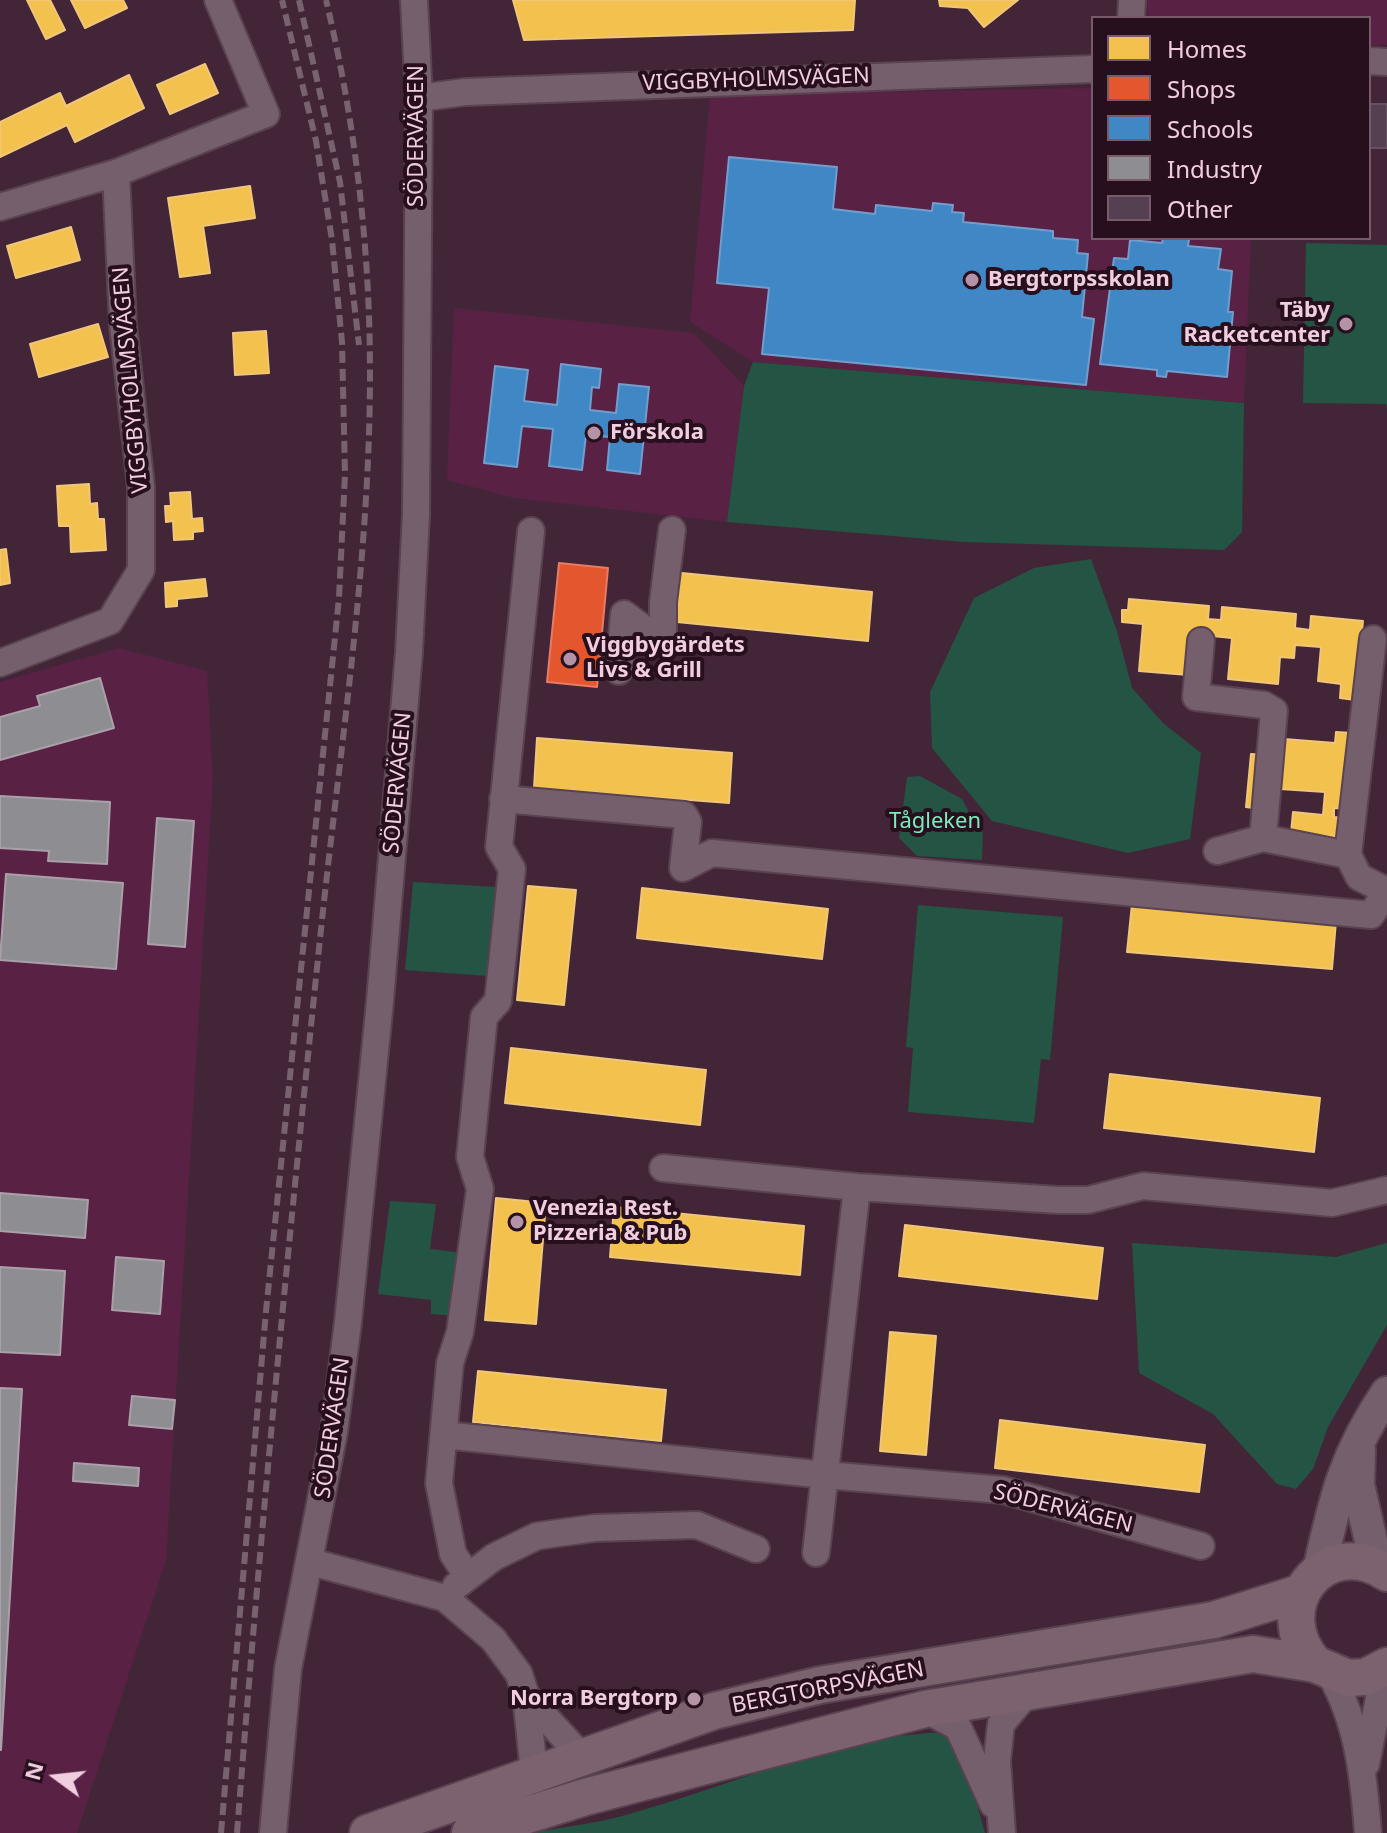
<!DOCTYPE html>
<meta charset="utf-8">
<style>
body{margin:0}
#map{position:relative;width:1387px;height:1833px;overflow:hidden;background:#422638;font-family:"Noto Sans",sans-serif}
canvas{display:block}
.legend{position:absolute;left:1091px;top:16px;width:280px;height:224px;box-sizing:border-box;background:#270f1d;border:2px solid #775b6b;margin:0;padding:10px 14px;list-style:none;font-size:24px;color:#f0cee0}
.legend li{display:flex;align-items:center;gap:16px;height:40px}
.legend b{width:40px;border:2px solid #775b6b}
.north{position:absolute;left:16px;top:1737px;width:80px;height:80px;-webkit-text-stroke:6px #270f1d;paint-order:stroke;rotate:285deg;font-size:22px;font-weight:700;line-height:32px;text-align:center;color:#f0cee0}
.north::after{content:'';display:block;margin:auto;width:28px;height:36px;background:#f0cee0;clip-path:polygon(50% 0,100% 100%,50% 72%,0 100%)}
</style>
<div id="map">
<canvas width="1387" height="1833"></canvas>
<ul class="legend">
<li><b style="height:22px;background:#f2c14e"></b>Homes</li>
<li><b style="height:22px;background:#e4572e"></b>Shops</li>
<li><b style="height:22px;background:#3f88c5"></b>Schools</li>
<li><b style="height:22px;background:#8d8d92"></b>Industry</li>
<li><b style="height:22px;background:#554051"></b>Other</li>
</ul>
<div class="north">N</div>
</div>
<script>
const context = document.querySelector('canvas').getContext('2d');
context.lineJoin = 'round';
function fill(path, color) { context.fillStyle = color; context.fill(path, 'evenodd'); }
function trace(path, color, width, dash) { context.strokeStyle = color; context.lineWidth = width; context.lineCap = dash ? 'butt' : 'round'; context.setLineDash(dash || []); context.stroke(path); }
function drawText(font, color, halo, rows, align = 'center') {
  context.font = font + ' "Noto Sans",sans-serif'; context.lineWidth = 8; context.setLineDash([]); context.textBaseline = 'middle'; context.strokeStyle = halo; context.fillStyle = color; for (const [text, x, y, turn = 0] of rows) {
    context.save(); context.translate(x, y); context.rotate((+turn || 0) * Math.PI / 180); context.textAlign = isNaN(turn) ? turn : align; if (halo) context.strokeText(text, 0, 0); context.fillText(text, 0, 0); context.restore();
  }
}
const built = new Path2D(`
 M1147,0H1387V45H1369V18H1148Z
 M1093,88V238H1251L1244,403L753,362L690,322L710,95Z
 M454,308L694,333L744,386L727,522L514,498L447,480Z
 M119,648L207,671L213,778L166,1560L77,1833H0V682Z`);
const green = new Path2D(`
 M1306,243L1387,245V409L1386,404L1303,403Z
 M753,362L1244,403L1242,532L1224,550L964,542L727,522L744,386Z
 M1091,559L1117,631L1132,688L1163,723L1201,753L1190,839L1128,853L992,821L932,748L930,692L974,598L1034,568Z
 M920,776L962,799L971,816L983,827L982,860L917,856L899,838L907,777Z
 M413,882L497,887L489,976L405,970Z
 M918,905L1063,917L1050,1060L1041,1059L1034,1123L908,1112L913,1048L906,1047Z
 M390,1201L436,1204L430,1249L464,1253L458,1316L431,1314V1300L378,1294Z
 M1132,1243L1336,1257L1387,1243V1325L1328,1427L1313,1469L1296,1489L1277,1484L1213,1414L1139,1373Z
 M943,1732L964,1759L985,1833H530C561,1827 595,1824 626,1815C731,1786 833,1737 943,1732Z`);
const homes = new Path2D(`
 M27,0H50L65,30L46,39Z
 M71,0H123L127,8L85,28Z
 M513,0H855L853,30L524,40Z
 M939,0H1018L984,27L968,8L940,6Z
 M205,64L218,93L170,114L157,85Z
 M129,75L144,108L75,142L67,125L0,157V122L60,93L66,106Z
 M250,186L255,218L203,226L210,273L180,277L168,198Z
 M71,227L80,260L16,278L7,246Z
 M98,324L108,357L39,377L30,344Z
 M266,331L269,373L235,375L233,333Z
 M89,484L90,504L97,503L98,519H104L106,550L71,552L70,526H59L57,486Z
 M190,492L192,519L202,518L203,531L193,532V539L174,540L173,521L166,522L165,506H171L170,493Z
 M6,549L10,583L0,585V550Z
 M672,572L872,592L868,641L667,621Z
 M205,579L207,596L177,599V606L166,607L165,583Z
 M1129,599L1209,606L1208,619L1221,620L1222,607L1296,614L1295,628L1310,630L1311,616L1363,621L1355,700L1340,698L1341,684L1318,681L1321,647L1295,645L1294,658L1280,657L1278,684L1228,679L1232,638L1192,634L1188,675L1139,671L1143,624L1122,622V610H1128Z
 M1336,732L1352,733L1347,809L1334,808V817L1346,818L1344,837L1291,833L1293,812L1323,815L1325,792L1280,789L1284,739L1335,743Z
 M537,738L732,753L729,803L534,788Z
 M1251,754L1265,755L1260,809L1246,807Z
 M528,886L576,890L564,1005L517,1000Z
 M642,888L828,909L822,959L637,938Z
 M1132,904L1336,921L1332,969L1127,952Z
 M511,1048L706,1070L700,1125L505,1103Z
 M1110,1074L1320,1098L1314,1152L1104,1128Z
 M496,1198L546,1203L536,1324L485,1320Z
 M614,1207L804,1226L800,1275L610,1257Z
 M905,1225L1103,1248L1097,1299L899,1276Z
 M890,1332L936,1336L926,1455L880,1451Z
 M478,1371L666,1390L661,1441L473,1422Z
 M1000,1420L1205,1445L1199,1492L995,1468Z`);
const shops = new Path2D(`
 M559,563L608,568L597,687L547,682Z`);
const schools = new Path2D(`
 M729,157L837,167L833,209L875,214L876,205L932,211L933,203L953,205L952,212L964,213L963,222L1053,231V238L1078,240L1077,253L1088,254L1082,317L1094,319L1086,385L762,354L769,288L717,283Z
 M1163,238L1189,239L1188,246L1221,249L1218,269L1232,271L1228,312H1233L1227,377L1167,371L1166,377L1157,376V370L1100,364L1114,258L1128,259L1130,240L1162,243Z
 M561,364L601,369L599,388L592,387L590,410L616,413L619,384L649,387L640,474L607,470L610,437L586,435L582,470L549,466L553,429L522,426L517,467L484,463L495,366L528,370L524,401L557,405Z`);
const industry = new Path2D(`
 M100,678L114,728L0,760V717L40,706L37,696Z
 M0,796L110,802L107,864L48,861L49,851L0,848Z
 M157,818L194,821L185,947L148,944Z
 M6,874L123,883L116,969L0,960Z
 M0,1193L88,1200L85,1238L0,1231Z
 M116,1257L164,1261L160,1314L112,1310Z
 M0,1267L65,1271L60,1355L0,1352Z
 M0,1388L22,1389L1,1750H0Z
 M132,1396L175,1400L172,1429L129,1425Z
 M74,1463L139,1468L138,1486L73,1481Z`);
const building = new Path2D(`
 M1369,104H1387V148H1369Z`);
const minor = new Path2D(`
 M1131,18L1132,0
 M1369,61L1387,62
 M419,98L465,92L1093,69
 M0,207L116,173L266,114L218,0
 M1201,641L1196,697L1264,705L1274,711L1263,838
 M0,663L110,621L141,570V487L123,325L116,173
 M619,671L624,614L652,635L663,636V602L672,530
 M503,799L684,815L688,822L683,868L712,853L1371,915L1387,891L1359,877L1348,855L1373,639
 M1217,851L1263,838L1348,855
 M663,1168L857,1187L1058,1200H1088L1143,1186L1332,1203L1387,1190
 M444,1435L825,1475L1003,1490L1201,1546
 M816,1553L857,1187
 M311,1562L445,1598L493,1639L519,1674L526,1696L534,1772
 M467,1575L453,1554L439,1483L450,1363L460,1332L480,1189L470,1157L484,1017L498,1001L512,869L499,847L531,531
 M456,1586L494,1557L537,1536L595,1528L697,1525L756,1549
 M1330,1674C1358,1722 1364,1778 1368,1833
 M526,1696L581,1756
 M925,1709L958,1727L993,1804
 M1366,1764L1385,1668
 M273,1833L288,1669L334,1432L348,1322L380,1001L409,652L416,515L419,98L414,0
 M1002,1833L997,1761L1001,1724L1028,1692`);
const tertiary = new Path2D(`
 M1359,1450L1358,1485L1377,1567
 M1319,1571C1335,1499 1345,1455 1387,1393`);
const secondary = new Path2D(`
 M1315,1664C1265,1608 1324,1532 1387,1573
 M368,1833L714,1711L820,1685L1214,1620L1300,1593
 M470,1833L585,1797L925,1709L1253,1654L1315,1664L1348,1678L1366,1677L1387,1666`);
const rail = new Path2D(`
 M299,0L340,182L359,345
 M221,1833L266,1311L339,598L345,474L342,342L332,240L316,141L282,0
 M237,1833C260,1534 289,1237 320,939C342,725 379,508 368,293C363,194 349,96 326,0`);
const markers = [
 [972,280,8,"#b393a5"],
 [1346,324,8,"#b393a5"],
 [594,433,8,"#b393a5"],
 [570,659,8,"#b393a5"],
 [517,1222,8,"#b393a5"],
 [694,1699,8,"#b393a5"]
];
const streetNames = [
 ["VIGGBYHOLMSVÄGEN",756,80,-2],
 ["SÖDERVÄGEN",417,136,-90],
 ["VIGGBYHOLMSVÄGEN",131,380,-95],
 ["SÖDERVÄGEN",398,783,-85],
 ["SÖDERVÄGEN",333,1428,-82],
 ["SÖDERVÄGEN",1063,1509,14],
 ["BERGTORPSVÄGEN",828,1688,-11]
];
const poiNames = [
 ["Bergtorpsskolan",988,280],
 ["Täby",1330,311,"right"],
 ["Racketcenter",1330,336,"right"],
 ["Förskola",610,433],
 ["Viggbygärdets",586,646],
 ["Livs & Grill",586,671],
 ["Venezia Rest.",533,1209],
 ["Pizzeria & Pub",533,1234],
 ["Norra Bergtorp",678,1699,"right"]
];
const parkNames = [
 ["Tågleken",935,822]
];
fill(built, '#592144');
fill(green, '#245443');
fill(homes, '#f2c14e');
trace(homes, '#f1c57a', 2);
fill(shops, '#e4572e');
trace(shops, '#e87b63', 2);
fill(schools, '#3f88c5');
trace(schools, '#749dcd', 2);
fill(industry, '#8d8d92');
trace(industry, '#aba0a9', 2);
fill(building, '#554051');
trace(building, '#665061', 2);
trace(minor, '#5a4251', 30);
trace(tertiary, '#5a4251', 36);
trace(secondary, '#5a4251', 40);
trace(minor, '#765f6d', 26);
trace(tertiary, '#765f6d', 32);
trace(secondary, '#7c626e', 36);
trace(rail, '#78626f', 6, [12, 6]);
for (const [x, y, r, color] of markers) { const dot = new Path2D(); dot.arc(x, y, r, 0, 2 * Math.PI); context.fillStyle = color; context.fill(dot); trace(dot, '#270f1d', 3); }
drawText('22px', '#f0cee0', '#270f1d', streetNames);
drawText('bold 22px', '#f0cee0', '#270f1d', poiNames, 'left');
drawText('22px', '#7bebbe', '#270f1d', parkNames);
</script>
